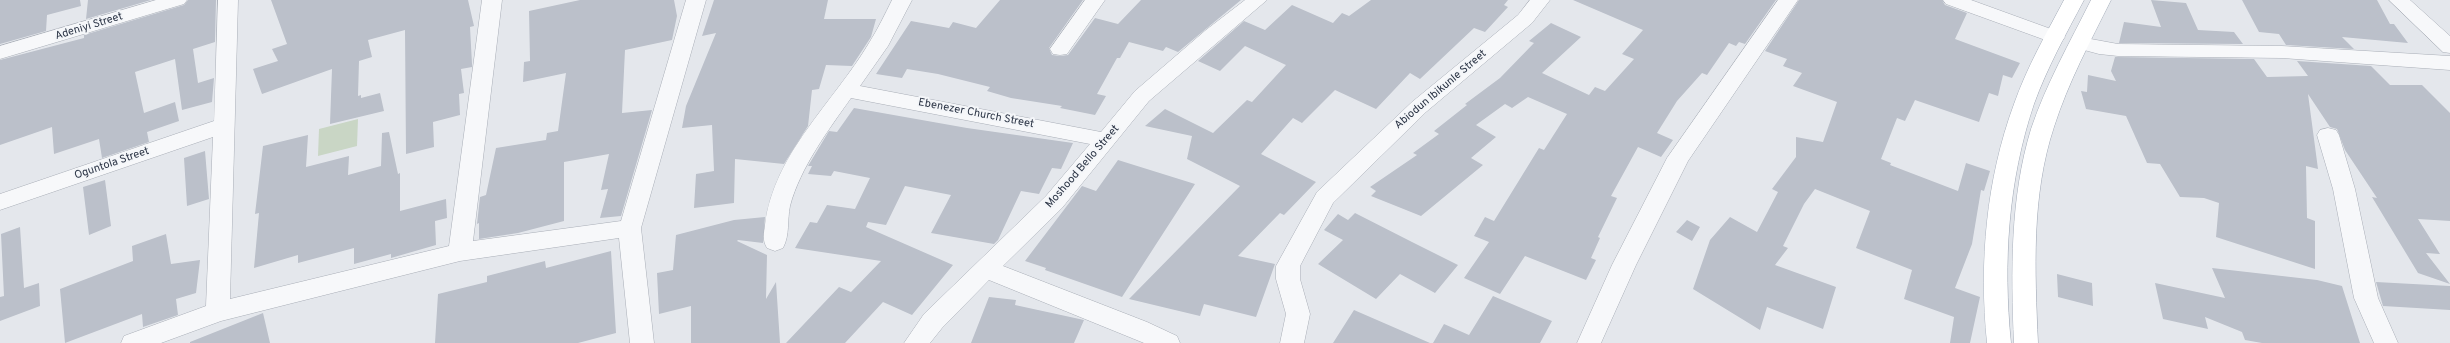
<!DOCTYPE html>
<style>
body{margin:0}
canvas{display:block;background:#e4e7ec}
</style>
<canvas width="2450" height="343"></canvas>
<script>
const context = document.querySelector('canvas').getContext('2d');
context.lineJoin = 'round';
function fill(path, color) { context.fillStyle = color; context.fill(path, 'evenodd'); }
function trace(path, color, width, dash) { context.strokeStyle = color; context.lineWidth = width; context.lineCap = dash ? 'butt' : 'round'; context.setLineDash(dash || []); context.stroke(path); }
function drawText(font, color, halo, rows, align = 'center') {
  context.font = font + ' Overpass,sans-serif'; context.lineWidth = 4; context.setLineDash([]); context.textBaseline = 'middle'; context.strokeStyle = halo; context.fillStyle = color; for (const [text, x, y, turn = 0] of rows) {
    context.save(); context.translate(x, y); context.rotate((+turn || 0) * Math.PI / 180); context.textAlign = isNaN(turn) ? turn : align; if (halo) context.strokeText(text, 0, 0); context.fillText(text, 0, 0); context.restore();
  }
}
const green = new Path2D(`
 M358,119L357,146L318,156L319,129Z`);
const building = new Path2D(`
 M0,0H80L81,6L47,15L46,31L0,44Z
 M88,0H151L86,19Z
 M188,0H216L215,42L193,49L198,83L214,78L212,102L182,110L175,59L135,72L144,113L175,102L179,121L147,132L149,142L102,158L99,139L54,154L52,127L0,145V60L84,38V35L184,5Z
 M271,0H468L474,26L470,27L472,64V67L461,69L464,93L459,94L460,115L433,122L434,147L406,154L405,30L368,40L372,57L359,61L358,96L361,95V98L380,93L384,111L330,124L332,69L262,94L253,69L278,61L272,49L287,44Z
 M580,0H674L677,16L672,40L625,50L622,113L652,110L621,216L600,218L608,189L601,190L609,154L564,162V221L518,233L479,239V223L477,224L480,197L486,195L496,148L546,140L547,133L558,131L566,73L523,82L524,62L530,61L529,11Z
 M714,0H828L824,19H876L871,37L852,66L826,65L819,89L812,90L808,126L784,164L735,159L734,203L694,208L696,174L714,171L712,125L682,128L686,106L716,33L702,36Z
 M1000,0H1083L1049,48L1052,55L1060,56L1068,55L1095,18L1118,24L1141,0H1241L1178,52L1166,47L1163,51L1129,42L1120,58H1117L1097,94L1106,96L1095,115L1060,108L1062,106L1011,98L987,91L990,87L938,74L907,69L902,78L876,74L911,21L949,28L953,22L976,28Z
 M1371,0H1508L1504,5L1508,7L1485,32L1474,28L1420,79L1410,73L1376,109L1335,90L1302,123L1293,118L1261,154L1316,182L1284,215L1280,213L1238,256L1275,264L1256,317L1204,304L1200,316L1129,299L1240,186L1187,159L1192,136L1145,126L1165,109L1213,133L1247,100L1252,102L1286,65L1245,46L1220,71L1198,61L1244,21L1265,30L1292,5L1333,23L1342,13L1349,16Z
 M1573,0H1776L1745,44L1739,42L1736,46L1729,43L1707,75L1702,73L1677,101L1657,133L1673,140L1661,157L1638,147L1611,196L1617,198L1598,237L1600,238L1591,258L1596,260L1586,280L1525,256L1500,294L1464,278L1489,242L1474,236L1485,217L1494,221L1539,148L1544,150L1567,114L1528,97L1512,108L1505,104L1476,125L1496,137L1471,158L1483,165L1421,216L1371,196L1376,191L1370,187L1417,155L1413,153L1439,134L1434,131L1467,105L1465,104L1500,78L1534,43L1529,41L1551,23L1581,37L1542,73L1589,95L1595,87L1605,91L1634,59L1622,54L1643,30Z
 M1799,0H1942L1945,5L1967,13L1955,39L2020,63L2012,78L2003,75L1998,96L1989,93L1979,122L1915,100L1905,121L1897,118L1881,159L1891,163L1890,165L1958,191L1966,163L1990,171L1984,191L1981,190L1972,244L1955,288L1980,297L1970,343H1950L1954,317L1904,299L1912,270L1856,248L1870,211L1815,189L1804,204L1783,246L1788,248L1775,265L1836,287L1823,329L1767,307L1760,330L1693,289L1710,240L1730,217L1757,232L1778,192L1772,189L1796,157V137L1823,142L1837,102L1793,86L1802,73L1783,66L1787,59L1765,51Z
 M2151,0L2186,3L2198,30L2234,32L2243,44L2119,43L2124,22L2161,27Z
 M2242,0H2377L2390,24H2394L2408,43L2342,37L2354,49L2286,45L2279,34L2259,32Z
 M2115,57L2254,59L2267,77L2308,76L2297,61L2371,66L2390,85H2422L2450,113V221L2418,219L2440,254L2426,253L2450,284L2418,273L2372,197L2377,198L2345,150L2337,129L2330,127L2308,94L2318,169L2306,166L2307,218L2315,221V269L2216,237L2219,203L2204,198L2180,197L2160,164L2147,163L2126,116L2086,109L2081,91L2087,92L2088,75L2116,81L2111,71Z
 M854,108L967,128L1073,143L1061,169L1052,168L1039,194L1021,191L998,240L994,244L931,233L951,195L905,186L886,225L868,222L866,227L953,265L912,315L883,302L845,343H786L839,287L851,292L881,261L795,248L810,222L817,223L827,205L855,209L870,178L834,171L831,176L808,174L812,166H808L829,131L837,132Z
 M389,132L398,174L400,173V211L446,199L447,218L435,221L436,245L391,258V254L354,264V248L298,263V255L254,268L259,213L255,214L263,146L308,135L306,167L349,156L348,175L381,166L382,133Z
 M205,151L209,199L187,206L184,158Z
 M1118,160L1195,184L1122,297L1045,270L1046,268L1025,261L1082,186L1096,191Z
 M105,180L111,226L89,235L83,187Z
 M1355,213L1412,242L1458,265L1435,293L1400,274L1376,299L1318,264L1343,240L1324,230L1338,214L1348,220Z
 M765,217L763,243L738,240L737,241L767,255L766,299L776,282L780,343H691V306L659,314L657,273L673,270L676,235L734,220Z
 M1687,220L1700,227L1692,241L1676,232Z
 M20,227L24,288L39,283L40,306L0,321V297L4,296L1,234Z
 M166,234L171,264L200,260L196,293L176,299L178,315L143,327L142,314L65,343L60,289L133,261L132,246Z
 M611,251L616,333L578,343H435L438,294L487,282V276L545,261L546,268Z
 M2212,268L2317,280L2342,286L2360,343H2262L2245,340L2242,332L2205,317L2208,329L2163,319L2155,283L2225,298Z
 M2057,274L2092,283L2093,306L2058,297Z
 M2376,282L2450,286V310L2383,306Z
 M1493,296L1552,321L1540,343H1433L1444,324L1469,335Z
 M989,297L1016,300L1015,305L1084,320L1074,343H971Z
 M1354,310L1430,343H1333Z
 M263,313L270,343H190V342Z`);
const minor = new Path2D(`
 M156,0H187L184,4L0,59V46Z
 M218,0H238L230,299L449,246L482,0H502L473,241L621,221L686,0H706L641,228L654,343H630L619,238L460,261L221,321L161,343H121L124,336L206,306L213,137L0,210V194L214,121Z
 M892,0H912L888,46L860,86L1101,132L1135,91L1206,30L1245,0H1267L1149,101L1062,208L1003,266L1147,322L1177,336L1180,343H1144L989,280L942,328L930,343H904L924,314L1046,196L1090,144L851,98C829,129 800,168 790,206C787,220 790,235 783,248L775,251L767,248C762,240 764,233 765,225C774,153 834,102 869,43C878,29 885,14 892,0Z
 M1085,0H1105L1067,54L1060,55L1053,54L1050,49Z
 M1530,0H1550L1532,23L1426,112L1333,203L1300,266V279L1310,314L1304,343H1280L1286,314L1276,279V266L1317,192L1412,102L1518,15Z
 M1778,0H1798L1688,161L1636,265L1601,343H1577L1612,265L1667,158Z
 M1943,0H1971L2062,33L2065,37L2062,41L2055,43L2048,41L1946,4Z
 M2389,0H2410L2450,36V53L2443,52Z
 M2080,37L2118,44L2282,46L2450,56V70L2282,58L2118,56L2099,54L2073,47L2070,43L2073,39Z
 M2328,128L2336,130L2339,135L2355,189L2378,298L2398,343H2374L2354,298L2333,189L2317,135L2320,130Z`);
const primary = new Path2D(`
 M2064,0H2084C2066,34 2047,68 2034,104C2008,181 2003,262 2011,343H1987C1979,262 1986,180 2014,104C2027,67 2046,34 2064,0Z
 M2091,0H2111C2090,42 2068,83 2054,127C2031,196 2035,271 2038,343H2014C2011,271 2010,198 2031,129C2046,84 2070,42 2091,0Z`);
const streetNames = [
 ["Adeniyi Street",89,27,-17],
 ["Abiodun Ibikunle Street",1441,90,-40],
 ["Ebenezer Church Street",976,114,11],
 ["Oguntola Street",112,164,-19],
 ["Moshood Bello Street",1083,167,-49]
];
fill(green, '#c9d6c5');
fill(building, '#bbc0ca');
trace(minor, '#a9aeb7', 1);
trace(primary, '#a3abb8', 1);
fill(minor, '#f7f8fa');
fill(primary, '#fff');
drawText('11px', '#2b3445', '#f4f6f9', streetNames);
</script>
